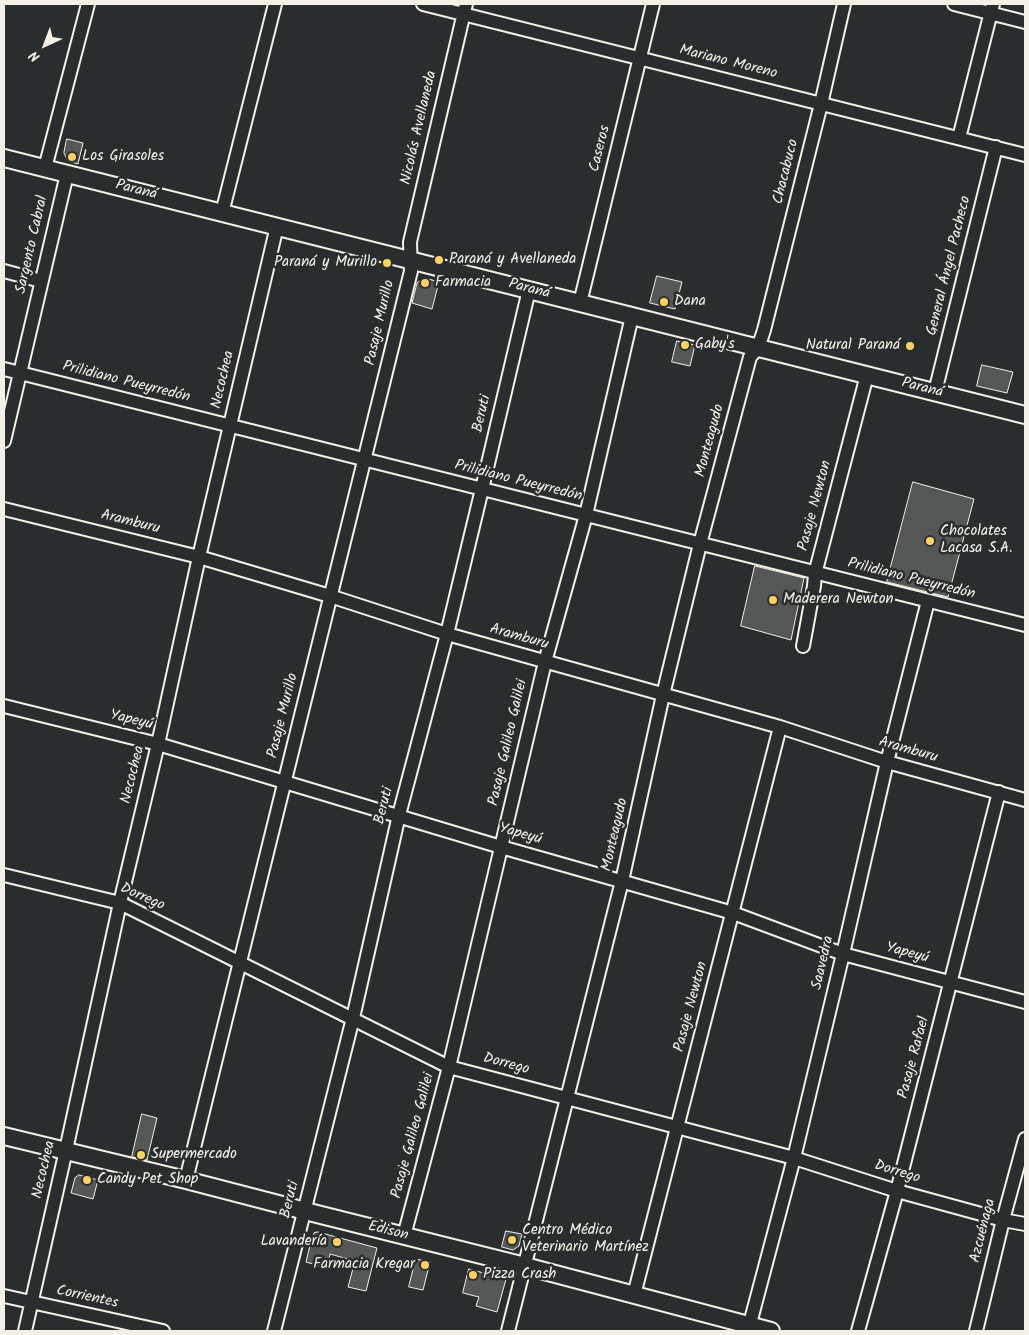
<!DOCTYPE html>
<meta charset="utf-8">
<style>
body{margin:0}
#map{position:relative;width:1029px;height:1335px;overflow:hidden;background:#2a2d2e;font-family:Kalam,sans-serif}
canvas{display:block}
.frame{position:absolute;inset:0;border:5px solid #f4f1e8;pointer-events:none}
.north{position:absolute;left:20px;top:20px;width:50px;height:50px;-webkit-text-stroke:4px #2a2d2e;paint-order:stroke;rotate:223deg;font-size:14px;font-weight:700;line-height:20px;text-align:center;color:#f4f1e8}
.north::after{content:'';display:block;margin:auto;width:18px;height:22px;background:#f4f1e8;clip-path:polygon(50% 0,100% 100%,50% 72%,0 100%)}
</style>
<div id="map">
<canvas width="1029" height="1335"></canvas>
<div class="frame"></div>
<div class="north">N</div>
</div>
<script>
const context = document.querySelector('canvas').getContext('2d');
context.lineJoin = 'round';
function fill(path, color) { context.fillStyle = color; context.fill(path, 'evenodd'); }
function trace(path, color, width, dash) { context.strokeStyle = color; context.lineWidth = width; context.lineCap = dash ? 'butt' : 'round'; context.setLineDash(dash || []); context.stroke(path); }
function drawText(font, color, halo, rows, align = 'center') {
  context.font = font + ' Kalam,sans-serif'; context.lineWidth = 5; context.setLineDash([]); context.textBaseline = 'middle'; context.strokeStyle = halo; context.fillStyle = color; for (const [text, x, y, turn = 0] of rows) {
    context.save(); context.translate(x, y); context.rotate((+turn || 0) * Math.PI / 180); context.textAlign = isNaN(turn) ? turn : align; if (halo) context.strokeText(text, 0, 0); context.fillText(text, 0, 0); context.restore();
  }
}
const building = new Path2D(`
 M67,139L83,143L78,164L68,161L64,153Z
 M657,276L682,282L675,309L650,303Z
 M425,278L439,282L432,309L412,303L417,283Z
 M677,341L695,345L690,366L672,362Z
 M982,365L1013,372L1007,393L977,386Z
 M913,482L974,499L948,597L887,582Z
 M755,566L804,578L791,640L741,626Z
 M142,1114L157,1118L147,1160L132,1157Z
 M79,1175L98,1180L93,1199L71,1193L75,1178Z
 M506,1231L522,1234L519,1246L513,1250L502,1247Z
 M318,1232L377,1248L366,1291L348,1287L355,1261L330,1254L327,1268L306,1262L312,1237L314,1233Z
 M416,1259L430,1262L423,1290L409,1287Z
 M469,1269L506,1279L497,1312L476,1306L479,1297L463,1293Z`);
const minor = new Path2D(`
 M423,4L1025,155
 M954,4L1025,22
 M959,138L993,4
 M45,168L88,4
 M222,213L275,4
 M4,271L41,281
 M580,303L653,4
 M4,369L1025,625
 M935,392L996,147
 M4,441L67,174
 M4,509L199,557L330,596L447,634L780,727L887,762L1025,800
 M803,646L814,586L815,574L867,375
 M4,706L158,744L501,847L733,913L843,954L1025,1002
 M4,875L120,903L449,1067L794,1158L897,1191L1003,1220L1025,1224
 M186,1180C259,877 338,575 411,271L410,242L466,4
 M404,1236L449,1067L545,662L586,515L632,316
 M634,1295L780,727
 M4,1296L163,1331
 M25,1331L66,1150L120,903L158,744L199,557L277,226
 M274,1331L353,1018L399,815L447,634L482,489L529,290
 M508,1331L622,881L663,695L700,544L750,357L758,348L764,330L821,104L844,4
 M748,1331L794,1158L843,954L887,762L928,601
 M858,1331L897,1191L999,792
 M976,1331L1003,1220L1025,1139`);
const tertiary = new Path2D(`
 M4,158L1025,415
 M4,1136L186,1180L313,1213L525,1266L771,1331`);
const markers = [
 [72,157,5,"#ffd166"],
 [439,260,5,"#ffd166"],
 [387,263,5,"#ffd166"],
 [425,283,5,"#ffd166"],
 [664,302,5,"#ffd166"],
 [685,345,5,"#ffd166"],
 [910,346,5,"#ffd166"],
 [930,541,5,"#ffd166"],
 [773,600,5,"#ffd166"],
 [141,1155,5,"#ffd166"],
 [87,1180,5,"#ffd166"],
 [512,1240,5,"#ffd166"],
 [337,1242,5,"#ffd166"],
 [425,1265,5,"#ffd166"],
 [473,1275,5,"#ffd166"]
];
const streetNames = [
 ["Mariano Moreno",728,63,14],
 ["Nicolás Avellaneda",420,128,-77],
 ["Caseros",601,149,-76],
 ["Chacabuco",787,172,-76],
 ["Paraná",136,191,14],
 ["Sargento Cabral",33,245,-77],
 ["General Ángel Pacheco",950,266,-76],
 ["Paraná",529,290,14],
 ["Pasaje Murillo",381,323,-77],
 ["Necochea",224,380,-77],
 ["Prilidiano Pueyrredón",126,383,14],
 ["Paraná",922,389,14],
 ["Beruti",483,414,-77],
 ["Monteagudo",711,441,-75],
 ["Prilidiano Pueyrredón",518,482,14],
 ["Pasaje Newton",816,506,-75],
 ["Aramburu",130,523,14],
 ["Prilidiano Pueyrredón",911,580,14],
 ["Aramburu",519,638,16],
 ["Pasaje Murillo",284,716,-76],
 ["Yapeyú",131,721,14],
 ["Pasaje Galileo Galilei",509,743,-77],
 ["Aramburu",908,751,16],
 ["Necochea",134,775,-76],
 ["Beruti",385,806,-76],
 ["Yapeyú",520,835,16],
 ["Monteagudo",616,835,-77],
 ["Dorrego",142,898,24],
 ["Yapeyú",907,954,15],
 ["Saavedra",824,963,-77],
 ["Pasaje Newton",692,1007,-75],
 ["Pasaje Rafael",915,1058,-75],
 ["Dorrego",506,1065,15],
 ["Pasaje Galileo Galilei",414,1136,-75],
 ["Necochea",45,1170,-77],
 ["Dorrego",897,1173,17],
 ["Beruti",291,1200,-76],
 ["Azcuénaga",984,1231,-76],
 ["Edison",388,1232,14],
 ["Corrientes",87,1298,12]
];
const poiNames = [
 ["Los Girasoles",82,157],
 ["Paraná y Avellaneda",449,260],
 ["Paraná y Murillo",377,263,"right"],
 ["Farmacia",435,283],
 ["Dana",674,302],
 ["Gaby's",695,345],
 ["Natural Paraná",900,346,"right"],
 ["Chocolates",940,532],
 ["Lacasa S.A.",940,549],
 ["Maderera Newton",783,600],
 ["Supermercado",151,1155],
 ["Candy Pet Shop",97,1180],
 ["Centro Médico",522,1231],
 ["Veterinario Martínez",522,1248],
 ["Lavandería",327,1242,"right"],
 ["Farmacia Kregar",415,1265,"right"],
 ["Pizza Crash",483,1275]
];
fill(building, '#555756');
trace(building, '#f4f1e8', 1);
trace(minor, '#f4f1e8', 16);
trace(tertiary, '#f4f1e8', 20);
trace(minor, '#2a2d2e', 12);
trace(tertiary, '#2a2d2e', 16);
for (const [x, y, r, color] of markers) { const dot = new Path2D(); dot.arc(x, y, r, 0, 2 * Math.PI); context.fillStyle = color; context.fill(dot); trace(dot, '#2a2d2e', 2); }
drawText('15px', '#f4f1e8', '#2a2d2e', streetNames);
drawText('15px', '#f4f1e8', '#2a2d2e', poiNames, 'left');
</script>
